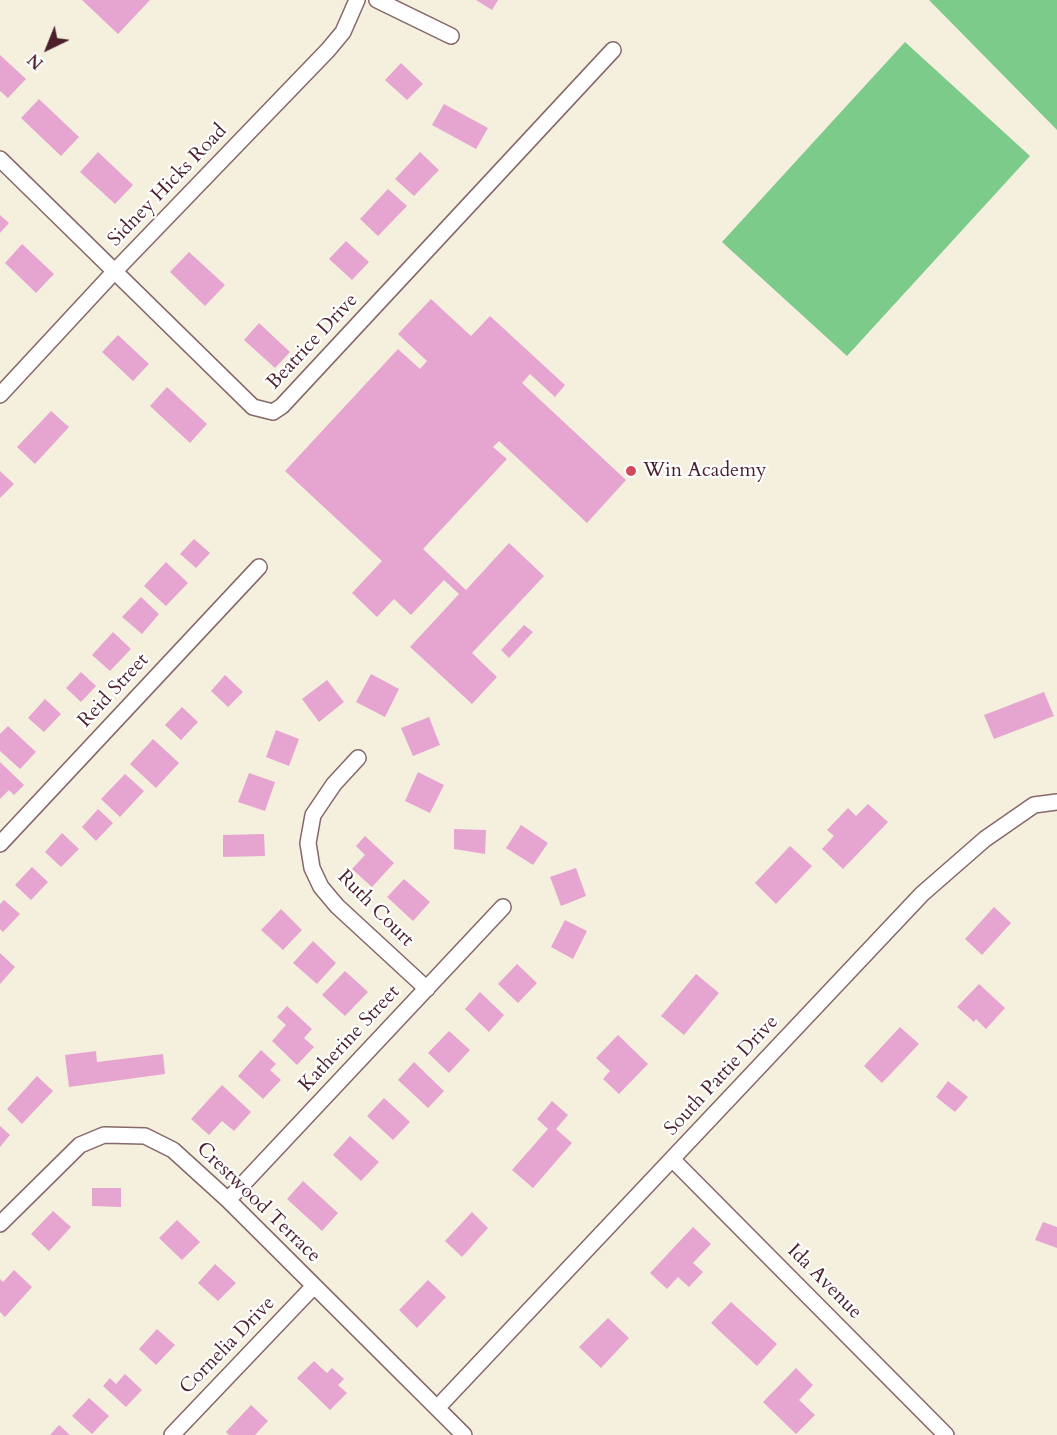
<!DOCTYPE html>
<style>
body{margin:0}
#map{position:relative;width:1057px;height:1435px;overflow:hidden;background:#f5efde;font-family:Cardo,serif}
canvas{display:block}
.north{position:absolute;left:18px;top:18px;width:60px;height:60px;-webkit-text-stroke:4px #fff;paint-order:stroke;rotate:223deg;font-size:16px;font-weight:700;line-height:24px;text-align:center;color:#4a1f2b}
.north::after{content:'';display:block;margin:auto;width:21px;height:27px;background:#4a1f2b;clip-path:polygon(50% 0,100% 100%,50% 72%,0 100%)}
</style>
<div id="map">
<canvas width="1057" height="1435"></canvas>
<div class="north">N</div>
</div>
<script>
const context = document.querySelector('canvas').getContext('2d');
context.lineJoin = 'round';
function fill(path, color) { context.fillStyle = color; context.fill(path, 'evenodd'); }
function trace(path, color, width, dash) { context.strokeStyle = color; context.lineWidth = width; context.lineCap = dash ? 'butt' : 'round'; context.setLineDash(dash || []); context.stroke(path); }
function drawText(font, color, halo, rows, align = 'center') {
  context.font = font + ' Cardo,serif'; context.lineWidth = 4.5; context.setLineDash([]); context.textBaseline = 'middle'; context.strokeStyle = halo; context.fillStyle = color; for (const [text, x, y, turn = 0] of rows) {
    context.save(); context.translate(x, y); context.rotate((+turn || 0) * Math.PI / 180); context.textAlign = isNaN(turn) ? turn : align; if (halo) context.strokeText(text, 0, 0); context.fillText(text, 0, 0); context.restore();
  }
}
const green = new Path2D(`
 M929,0H1057V130Z
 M905,42L1030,156L847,356L722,242Z`);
const building = new Path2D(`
 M82,0H150L118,34Z
 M476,0H498L492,10Z
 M0,55L26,79L8,98L0,91Z
 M401,63L423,84L407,100L385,80Z
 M39,99L79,137L61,156L21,118Z
 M444,104L488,128L476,149L432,125Z
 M98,152L133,185L115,204L80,172Z
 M420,152L439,170L414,196L395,179Z
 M388,189L407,206L378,236L360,219Z
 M0,215L9,223L0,233Z
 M346,241L369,262L352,280L329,259Z
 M22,244L54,274L36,293L5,263Z
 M189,252L225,285L205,306L170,272Z
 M431,299L471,336L490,316L565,385L555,397L530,374L522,383L626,480L587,523L499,441L493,447L507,459L423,549L466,590L509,543L544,576L472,653L497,677L472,704L410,647L459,594L444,580L411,615L394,599L377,617L352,593L382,561L285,471L398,349L420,369L427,361L398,334Z
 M259,323L290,352L275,368L244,340Z
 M118,335L149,364L133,381L102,352Z
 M167,387L207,424L190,443L150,406Z
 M51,411L69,427L35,464L17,447Z
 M0,471L14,484L0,498Z
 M194,539L210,553L196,568L180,554Z
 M166,562L188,583L166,606L144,586Z
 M141,597L159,614L142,634L122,617Z
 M524,625L533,632L509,658L501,650Z
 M113,632L131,649L110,671L92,655Z
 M81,672L96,686L81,702L66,688Z
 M371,674L399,689L385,717L356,702Z
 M225,675L243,692L228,707L211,691Z
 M327,680L344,702L319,722L302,699Z
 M1044,692L1054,716L994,739L984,715Z
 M45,699L61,714L44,732L28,718Z
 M182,707L198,722L181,740L165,725Z
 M429,717L440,745L413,756L401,728Z
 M8,726L36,752L20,769L0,751V734Z
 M276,730L299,739L289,766L266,757Z
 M153,739L179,763L156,788L130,764Z
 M0,762L24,785L14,795L9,790L0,799Z
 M418,772L444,785L430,813L405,801Z
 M249,773L275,782L265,811L238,802Z
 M125,774L144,791L120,817L101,799Z
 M868,804L888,822L843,869L822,849L834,836L827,830L848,808L856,816Z
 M98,809L113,823L96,841L82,827Z
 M521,825L548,843L533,865L506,848Z
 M454,829L486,830L485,854L454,849Z
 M62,833L79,849L61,867L45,852Z
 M264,834L265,856L223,857V835Z
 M365,836L394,863L372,887L352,869L365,855L356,846Z
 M790,846L812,866L776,904L755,883Z
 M32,867L48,882L31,900L15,885Z
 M576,868L586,896L561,906L550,877Z
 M404,879L430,902L413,921L387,897Z
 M4,900L20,914L3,932L0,929V904Z
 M994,907L1011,923L982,955L965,939Z
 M281,909L302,930L283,950L261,930Z
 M565,920L587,931L573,959L551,947Z
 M313,941L336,963L317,984L293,963Z
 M0,953L15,967L0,984Z
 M517,964L537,983L518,1003L498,984Z
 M345,971L368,992L345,1016L322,995Z
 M696,974L719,993L684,1035L661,1016Z
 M979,984L1005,1008L986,1029L976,1019L974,1022L957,1007Z
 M480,992L504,1015L489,1032L465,1009Z
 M287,1006L312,1029L304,1038L314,1047L297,1065L272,1041L286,1025L277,1017Z
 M900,1027L919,1044L882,1083L864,1066Z
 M449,1031L470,1050L449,1073L428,1053Z
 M618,1035L648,1064L619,1094L603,1079L610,1071L596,1058Z
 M261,1050L276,1064L270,1070L281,1080L263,1099L238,1076Z
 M96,1051L97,1062L163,1054L165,1074L69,1087L65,1055Z
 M414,1062L444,1091L428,1108L398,1080Z
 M37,1076L53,1091L22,1124L7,1109Z
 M948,1081L968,1097L955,1112L936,1097Z
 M222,1085L251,1112L234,1131L222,1121L209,1135L191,1119Z
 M384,1098L410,1122L393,1140L367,1116Z
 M552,1101L568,1115L556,1129L572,1143L533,1188L512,1170L548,1129L537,1119Z
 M0,1126L10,1135L0,1147Z
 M350,1136L379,1162L361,1181L333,1155Z
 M303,1181L338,1213L322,1231L287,1199Z
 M92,1188H121V1207L92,1206Z
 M53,1211L71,1227L49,1251L31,1234Z
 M472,1212L488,1228L462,1257L445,1241Z
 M177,1220L200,1242L182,1260L159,1238Z
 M1043,1222L1057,1227V1248L1035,1240Z
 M693,1227L711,1244L693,1263L703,1272L689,1287L678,1277L667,1289L650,1273Z
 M215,1264L236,1283L218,1301L198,1283Z
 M14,1270L32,1287L5,1317L0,1312V1279L3,1282Z
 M428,1280L446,1297L417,1328L399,1310Z
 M731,1302L777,1344L757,1366L711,1323Z
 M608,1318L629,1338L601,1368L579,1347Z
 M157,1329L175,1345L156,1365L139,1349Z
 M314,1361L327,1373L332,1368L344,1379L338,1385L347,1393L330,1410L297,1378Z
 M796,1368L813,1385L799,1400L815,1415L796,1434L763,1402Z
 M125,1374L142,1390L126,1407L103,1386L110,1378L116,1384Z
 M89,1398L109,1416L92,1434L72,1416Z
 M251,1405L268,1421L255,1435H229L226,1432Z
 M59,1425L70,1435H50Z`);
const street = new Path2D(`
 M377,0L451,36
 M0,159L253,407L273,412L282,406L613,50
 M0,395L114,272L328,50L343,32L357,0
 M358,758L334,784L313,815L308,843L312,868L321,887L337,906L427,989
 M0,844L259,567
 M672,1159L946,1435
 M228,1200L503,907
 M0,1224L80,1145L104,1135L145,1136L173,1150L228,1200L464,1435
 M438,1407L922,894L985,839L1034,805L1057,802
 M172,1435L314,1286`);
const markers = [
 [631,471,6,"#d1495b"]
];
const streetNames = [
 ["Sidney Hicks Road",168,186,-46],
 ["Beatrice Drive",313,342,-47],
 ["Reid Street",114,691,-47],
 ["Ruth Court",375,909,45],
 ["Katherine Street",350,1039,-47],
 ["South Pattie Drive",722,1076,-47],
 ["Crestwood Terrace",258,1203,44],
 ["Ida Avenue",824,1282,45],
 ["Cornelia Drive",228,1346,-46]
];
const poiNames = [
 ["Win Academy",643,471]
];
fill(green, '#7ccb8b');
fill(building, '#e6a5d1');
trace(street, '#86686a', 18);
trace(street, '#fff', 15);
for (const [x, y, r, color] of markers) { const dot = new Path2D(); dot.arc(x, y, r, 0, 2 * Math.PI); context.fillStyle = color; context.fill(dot); trace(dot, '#fff', 2); }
drawText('20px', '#4a1f2b', '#fff', streetNames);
drawText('20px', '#4a1f2b', '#fff', poiNames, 'left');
</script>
